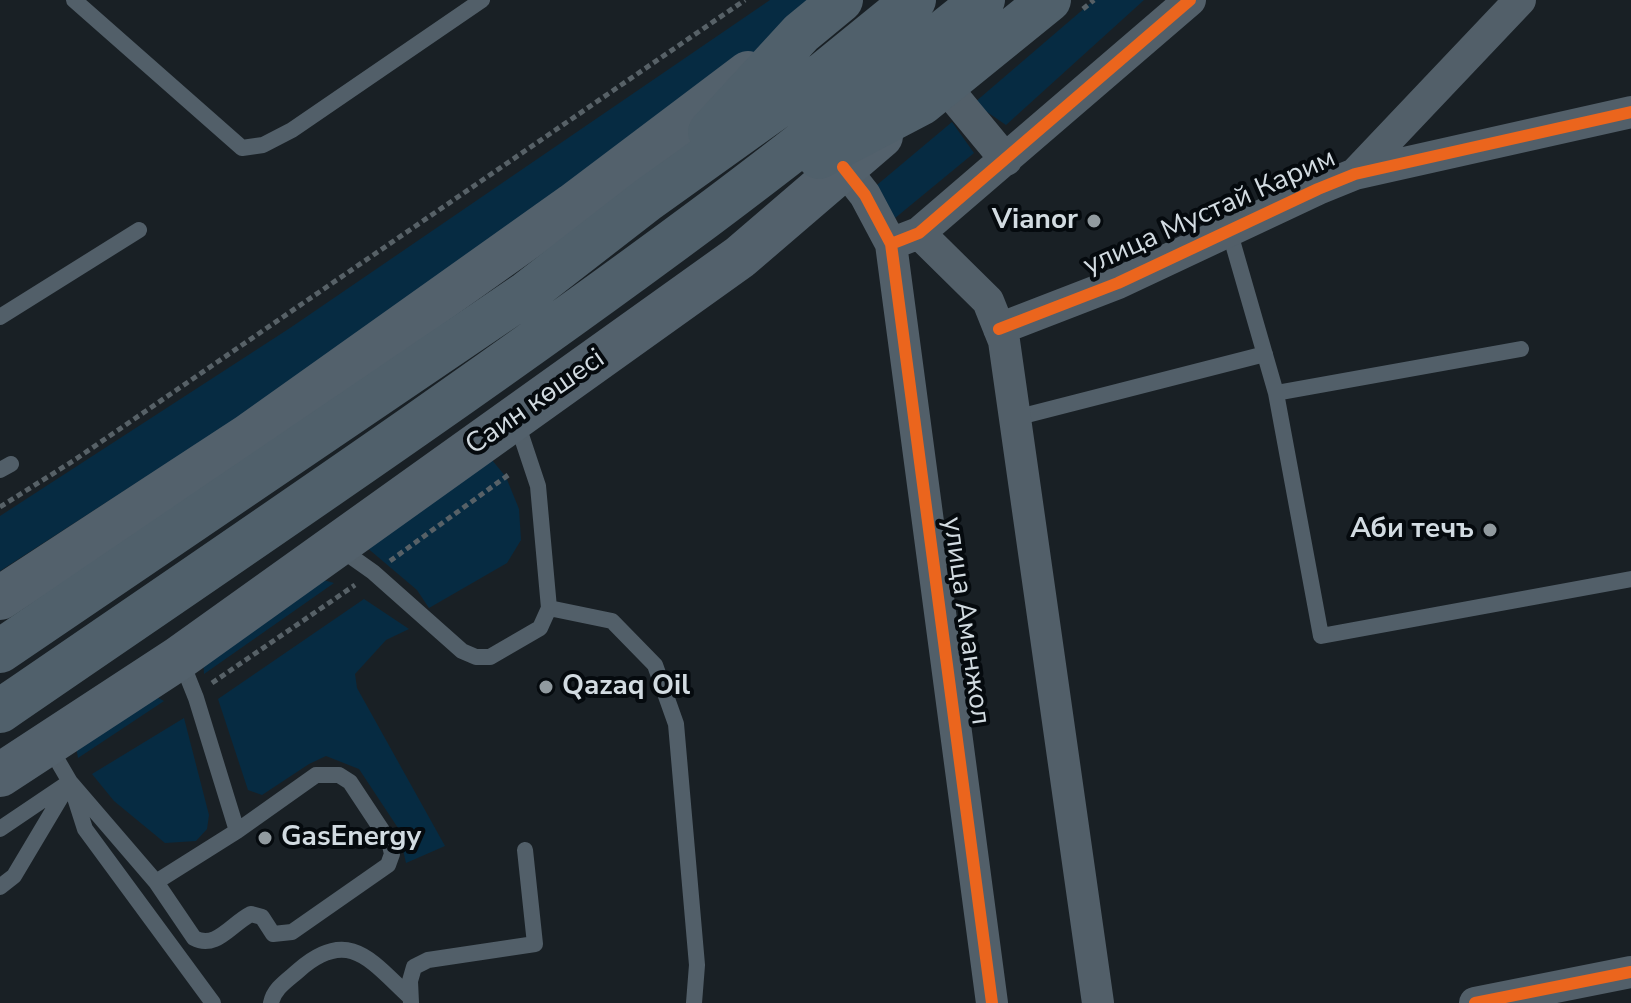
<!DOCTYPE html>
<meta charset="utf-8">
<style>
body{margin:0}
canvas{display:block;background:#192025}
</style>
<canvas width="1631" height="1003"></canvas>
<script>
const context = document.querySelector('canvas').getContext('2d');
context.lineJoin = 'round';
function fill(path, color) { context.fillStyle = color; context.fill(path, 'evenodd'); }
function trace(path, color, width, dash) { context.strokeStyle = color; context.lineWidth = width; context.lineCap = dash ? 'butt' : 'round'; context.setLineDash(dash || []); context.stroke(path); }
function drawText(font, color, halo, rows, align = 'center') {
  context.font = font + ' "Nunito Sans",sans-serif'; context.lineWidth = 8; context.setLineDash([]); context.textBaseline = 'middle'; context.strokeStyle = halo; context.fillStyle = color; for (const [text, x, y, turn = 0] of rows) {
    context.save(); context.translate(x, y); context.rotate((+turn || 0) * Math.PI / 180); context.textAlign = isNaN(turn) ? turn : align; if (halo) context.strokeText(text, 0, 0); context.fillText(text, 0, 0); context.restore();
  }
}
const green = new Path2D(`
 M770,0H814L819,9L330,358L0,571V516L290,328Z
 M1094,0H1144L1006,125L974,103Z
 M952,122L974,153L883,228L865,195Z
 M492,460L506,477L519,509L521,540L507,563L429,608L417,590L365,546Z
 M313,577L334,583L204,674L203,654Z
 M364,599L409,629L386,640L355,674L357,688L445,846L406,863L398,828L359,769L326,756L309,764L262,795L248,790L218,699Z
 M147,692L164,701L78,758L75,741Z
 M184,718L209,815L207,829L196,841L165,843L114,801L92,774Z`);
const path = new Path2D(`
 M1083,9L1094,0
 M0,507L73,461L745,0
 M390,561L511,473
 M212,683L355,585`);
const service = new Path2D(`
 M74,0L242,148L263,145L292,130L482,0
 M1229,230L1276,393L1321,636L1631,579
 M0,317L139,230
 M1276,393L1521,349
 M1015,418L1265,354
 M0,470L11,464
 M339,548L373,572L462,651L476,657H490L540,628L549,608L538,486L516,420
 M549,608L612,621L655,665L676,724L697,965L694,1003
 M180,658L196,698L237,831
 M49,746L70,782L85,829L213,1003
 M70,782L156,882L194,938C216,950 231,924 251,914L262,917L273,934L292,932L388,865L392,854L389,841L350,782L339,775H316L237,831L156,882
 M0,829L65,785
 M0,887L14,876L70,782
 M271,1003C274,988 288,980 299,970C349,926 372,962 410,997
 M411,1003L410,981L414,967L428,960L535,944L525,850`);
const minor = new Path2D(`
 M944,85L1006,160
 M843,167L865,195L891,244L992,1003
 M1355,174L1520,0
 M919,233L988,301L1004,341L1098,1003
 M901,240L919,233L1190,0
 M999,329L1118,283L1318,189L1355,174L1631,112
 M1475,1003L1631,972`);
const secondary = new Path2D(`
 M0,598L248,436L573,205L748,73
 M0,775L179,658L740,257L881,136`);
const primary = new Path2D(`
 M710,132L801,33L841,0
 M819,157L922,103L1049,0
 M0,651L527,293L647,200L823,74L914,0
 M0,711C236,549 474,389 704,218C799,147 891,74 983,0`);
const cycleway = new Path2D(`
 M843,167L865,195L891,244L992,1003
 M891,244L919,233L1190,0
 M999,329L1118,283L1318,189L1355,174L1631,112
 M1475,1003L1631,972`);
const markers = [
 [1094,221,8,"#919a9f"],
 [1490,530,8,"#919a9f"],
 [546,687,8,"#919a9f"],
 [265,838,8,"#919a9f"]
];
const streetNames = [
 ["улица Мустай Карим",1210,213,-24],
 ["Саин көшесі",536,403,-35],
 ["улица Аманжол",965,621,82]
];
const poiNames = [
 ["Vianor",1078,221],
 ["Аби течъ",1474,530],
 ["Qazaq Oil",562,687,"left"],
 ["GasEnergy",281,838,"left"]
];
fill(green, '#062b42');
trace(path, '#576167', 5, [6, 4]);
trace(service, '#525f69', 16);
trace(minor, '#525f69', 32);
trace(secondary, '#53616c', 44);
trace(primary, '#50606b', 44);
trace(cycleway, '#eb651d', 12);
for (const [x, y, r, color] of markers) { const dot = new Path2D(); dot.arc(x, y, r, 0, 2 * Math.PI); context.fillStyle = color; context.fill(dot); trace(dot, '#050a0e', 3); }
drawText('28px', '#d2dbe1', '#050a0e', streetNames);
drawText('bold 28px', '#d2dbe1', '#050a0e', poiNames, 'right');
</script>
